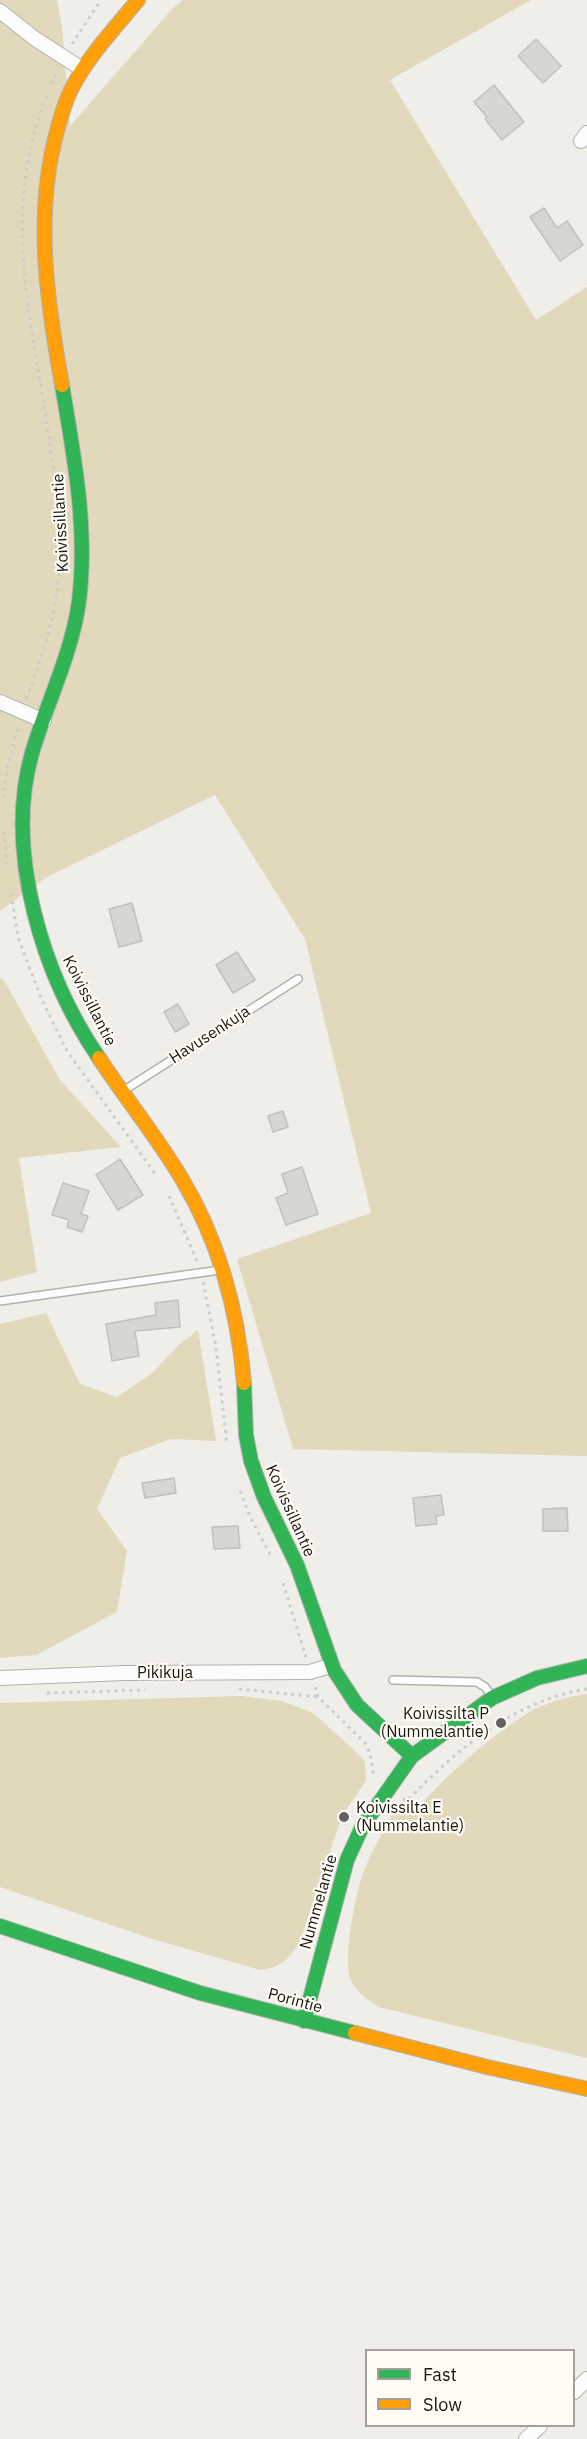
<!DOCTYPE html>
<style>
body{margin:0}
#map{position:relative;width:587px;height:2439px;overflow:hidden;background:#efeee9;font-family:"IBM Plex Sans",sans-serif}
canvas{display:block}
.legend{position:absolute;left:365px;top:2349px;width:210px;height:78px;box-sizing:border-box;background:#fffcf5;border:2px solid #a3a09b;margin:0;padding:8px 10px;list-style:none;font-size:18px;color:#181714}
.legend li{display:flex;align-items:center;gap:12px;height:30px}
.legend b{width:30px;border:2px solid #a3a09b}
</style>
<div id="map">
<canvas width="587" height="2439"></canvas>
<ul class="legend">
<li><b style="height:8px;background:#30b455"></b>Fast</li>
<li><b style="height:8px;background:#ff9f0a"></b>Slow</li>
</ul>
</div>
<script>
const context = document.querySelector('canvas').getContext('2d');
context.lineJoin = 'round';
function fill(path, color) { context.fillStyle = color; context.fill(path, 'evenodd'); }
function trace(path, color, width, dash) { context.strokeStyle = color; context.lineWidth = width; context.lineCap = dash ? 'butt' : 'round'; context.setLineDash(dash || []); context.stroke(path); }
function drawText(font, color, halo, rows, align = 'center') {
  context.font = font + ' "IBM Plex Sans",sans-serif'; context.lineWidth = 4.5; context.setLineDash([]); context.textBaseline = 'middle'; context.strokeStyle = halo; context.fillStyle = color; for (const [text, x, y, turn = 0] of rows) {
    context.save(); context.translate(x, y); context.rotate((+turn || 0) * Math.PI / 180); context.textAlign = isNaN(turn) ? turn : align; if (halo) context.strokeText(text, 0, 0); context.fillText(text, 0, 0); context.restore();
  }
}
const green = new Path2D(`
 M0,0H57L62,27L70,126L173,8L183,0H531L390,80L536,320L587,287V1456L293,1449L237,1259L371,1213L305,939L215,795L45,878L0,911Z
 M0,977L5,982L60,1080L121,1147L19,1158L37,1272L0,1282Z
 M46,1313L80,1384L117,1397L151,1374L179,1345L198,1330L216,1441L171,1439L120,1458L97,1509L127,1551L117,1612L36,1655L0,1658V1324Z
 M587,1694V2058L379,2007C368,2000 354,1991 350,1978C343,1957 356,1889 365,1868C374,1847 386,1826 397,1806L415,1812C442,1778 489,1738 526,1714C543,1703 567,1697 587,1694Z
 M241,1696L282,1701L313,1713L355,1751L365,1762L366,1781L342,1816L300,1941C288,1960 283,1967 260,1970L149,1938L0,1887V1703Z`);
const building = new Path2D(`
 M536,39L561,66L543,83L518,56Z
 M494,85L524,122L502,140L485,119L487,117L474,102Z
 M544,208L557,228L567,221L583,245L560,261L530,217Z
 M132,903L142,941L119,947L109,909Z
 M237,952L255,980L233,993L216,965Z
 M178,1004L189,1024L175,1032L164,1012Z
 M283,1111L288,1127L273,1132L268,1116Z
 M120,1159L143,1195L118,1210L96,1175Z
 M302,1167L318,1214L286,1225L276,1198L288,1193L282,1174Z
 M63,1183L89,1191L81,1214L88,1216L82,1232L67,1227L69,1220L52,1215Z
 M178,1300L180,1327L135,1331L139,1356L112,1361L106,1324L156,1315L155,1303Z
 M174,1478L176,1493L145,1498L142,1483Z
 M441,1495L444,1515L436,1516L437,1524L416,1526L413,1498Z
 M567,1508L568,1531H543V1509Z
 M238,1526L240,1548L214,1549L212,1527Z`);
const path = new Path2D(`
 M72,44L101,0
 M52,84L57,71
 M47,96C8,190 23,284 40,380C47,427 55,474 60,521
 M26,699C50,639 61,592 61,528
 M4,798L5,780L18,725
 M4,832L7,867
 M11,894L18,937L41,998L67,1051L156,1175
 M169,1196L197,1261
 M203,1282L216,1347L227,1444
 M240,1491L250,1517L271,1556
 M283,1583L306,1657
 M315,1687L318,1697L365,1743L370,1753L374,1778
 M239,1689L318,1697
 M47,1693L145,1690
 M403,1799L407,1801C456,1750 515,1700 587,1689`);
const lane = new Path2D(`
 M123,1091L298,979
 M0,1301L220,1270
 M393,1680L477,1682L485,1687L491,1695`);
const street = new Path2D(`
 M0,11L34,38L82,69
 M581,141L587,133
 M0,702L44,721
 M0,1678L125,1673L310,1672L330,1666
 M574,2392L587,2379
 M526,2439L540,2426`);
const fast = new Path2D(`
 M62,385C74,456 88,529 79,601C72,654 47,702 32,753C4,852 43,976 99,1058
 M244,1383L246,1435L251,1461L264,1497L297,1565L334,1670L357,1705L412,1756
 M0,1926L200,1993L355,2033
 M304,2021L347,1860L362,1827L412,1756L492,1698L537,1678L587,1666`);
const slow = new Path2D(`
 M62,385C47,301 34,215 57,131C61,116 65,101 72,88C89,55 115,28 138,0
 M99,1058C126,1099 157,1137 182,1179C219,1241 238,1311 244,1383
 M355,2033L487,2067L587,2089`);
const markers = [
 [501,1723,6,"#63625f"],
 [344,1817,6,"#63625f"]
];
const streetNames = [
 ["Koivissillantie",61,523,-93],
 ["Koivissillantie",89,1001,63],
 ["Havusenkuja",210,1035,-33],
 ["Koivissillantie",290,1511,66],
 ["Pikikuja",165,1673],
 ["Nummelantie",319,1902,-74],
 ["Porintie",295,2001,15]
];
const poiNames = [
 ["Koivissilta P",489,1714],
 ["(Nummelantie)",489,1732],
 ["Koivissilta E",356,1808,"left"],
 ["(Nummelantie)",356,1826,"left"]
];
fill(green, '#e2d9bd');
fill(building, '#d6d6d2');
trace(building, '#c1c0bc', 1.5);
trace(lane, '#b2b1ae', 10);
trace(street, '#b2b1ae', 16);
trace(fast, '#b2b1ae', 16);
trace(slow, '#b2b1ae', 16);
trace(path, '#ccccca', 3, [3, 4.5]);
trace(lane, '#fdfcfc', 7);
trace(street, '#fdfcfc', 14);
trace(fast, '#30b455', 14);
trace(slow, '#ff9f0a', 14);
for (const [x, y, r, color] of markers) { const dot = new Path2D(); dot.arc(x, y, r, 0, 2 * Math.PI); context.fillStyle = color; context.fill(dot); trace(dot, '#fffcf5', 2); }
drawText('16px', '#181714', '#fffcf5', streetNames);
drawText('16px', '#181714', '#fffcf5', poiNames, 'right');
</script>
